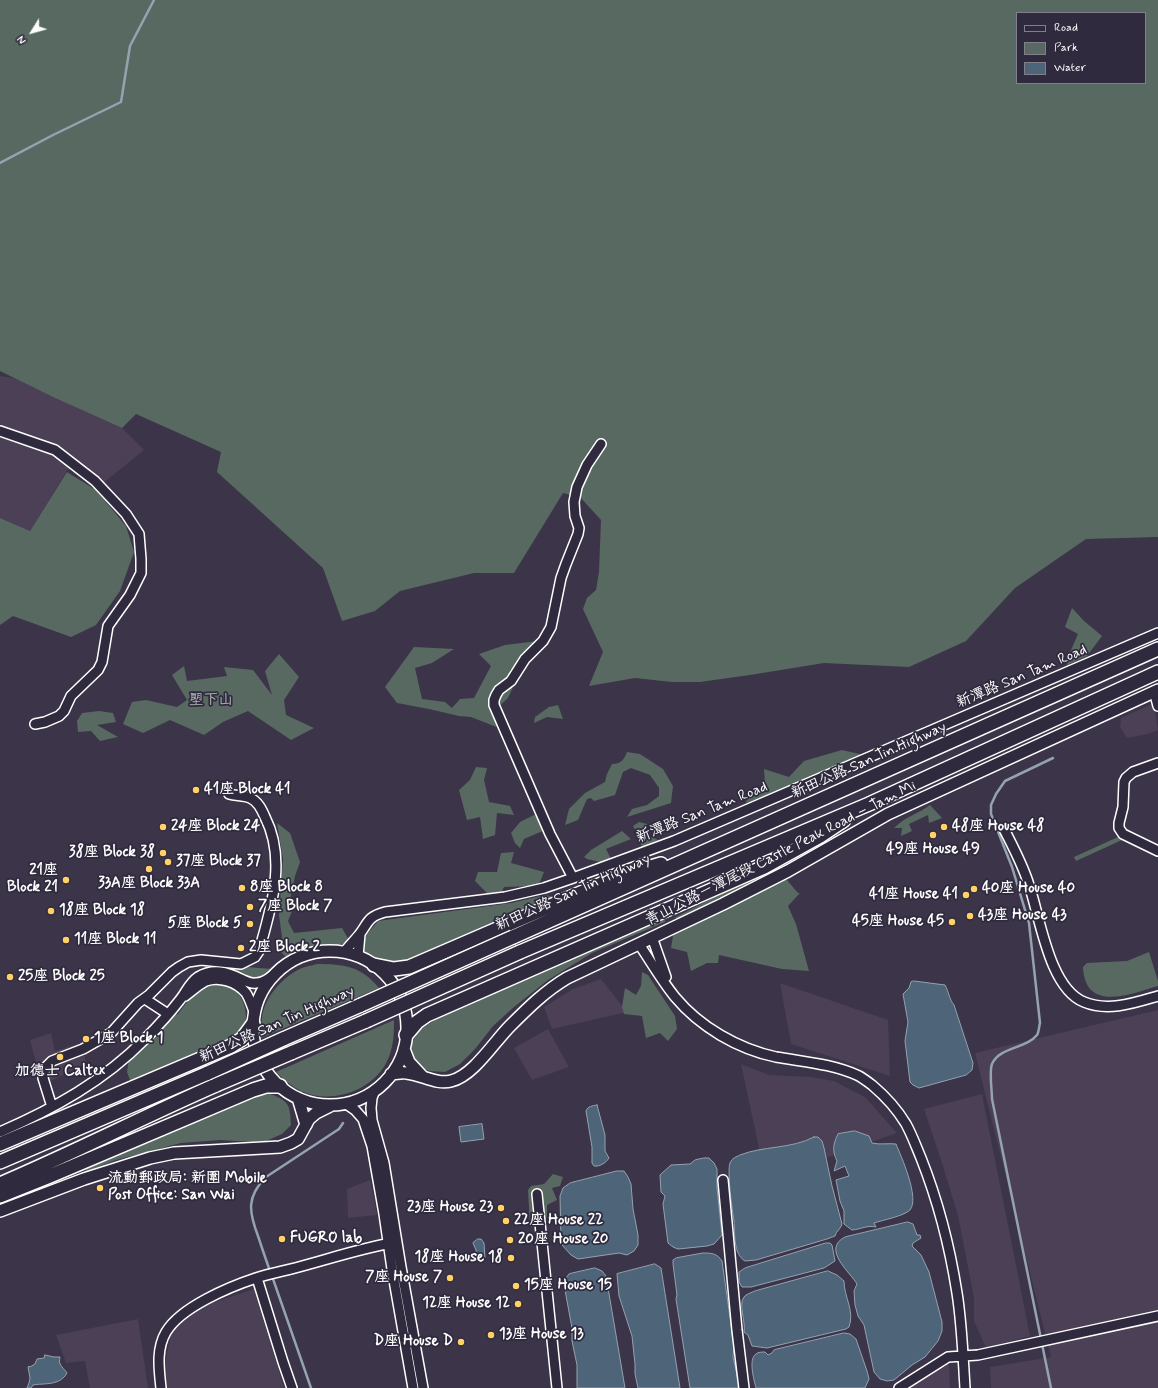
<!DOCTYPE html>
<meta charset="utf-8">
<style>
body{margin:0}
#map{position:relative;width:1158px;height:1388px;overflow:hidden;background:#3c3448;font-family:Mynerve,sans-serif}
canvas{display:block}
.legend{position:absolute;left:1016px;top:12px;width:130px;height:72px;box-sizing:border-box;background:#2f2a3d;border:1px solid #827f8b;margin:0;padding:5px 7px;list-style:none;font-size:12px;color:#fff}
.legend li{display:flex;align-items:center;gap:8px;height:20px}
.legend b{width:20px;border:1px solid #827f8b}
.north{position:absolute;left:12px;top:12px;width:40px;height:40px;-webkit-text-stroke:3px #2f2a3d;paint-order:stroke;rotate:233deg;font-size:11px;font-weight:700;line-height:16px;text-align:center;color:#fff}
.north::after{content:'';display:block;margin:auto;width:14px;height:18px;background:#fff;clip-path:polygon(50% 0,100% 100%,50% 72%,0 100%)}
</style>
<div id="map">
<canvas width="1158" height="1388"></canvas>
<ul class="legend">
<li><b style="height:5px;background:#2f2a3d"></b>Road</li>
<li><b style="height:11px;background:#586961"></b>Park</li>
<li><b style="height:11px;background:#4e6479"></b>Water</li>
</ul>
<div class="north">N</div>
</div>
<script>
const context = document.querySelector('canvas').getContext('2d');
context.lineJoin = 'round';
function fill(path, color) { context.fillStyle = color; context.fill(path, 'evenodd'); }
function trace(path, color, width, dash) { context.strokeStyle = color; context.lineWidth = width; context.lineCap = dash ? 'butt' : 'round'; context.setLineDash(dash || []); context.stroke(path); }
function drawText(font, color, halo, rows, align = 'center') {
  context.font = font + ' Mynerve,"LXGW WenKai TC",sans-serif'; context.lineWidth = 3.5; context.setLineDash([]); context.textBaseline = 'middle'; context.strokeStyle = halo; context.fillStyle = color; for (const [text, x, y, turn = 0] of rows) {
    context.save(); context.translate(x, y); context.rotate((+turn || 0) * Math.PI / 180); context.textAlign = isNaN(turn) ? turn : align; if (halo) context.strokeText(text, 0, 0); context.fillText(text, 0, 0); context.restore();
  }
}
const built = new Path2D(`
 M0,376L14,378L55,398L122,428L144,450L102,484L56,448L0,428Z
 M0,434L53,453L70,466L30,531L0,518Z
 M1154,703L1158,730L1148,734L1127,738L1120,727L1121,718Z
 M601,979L627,1012L552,1029L544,1007L573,989Z
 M780,983L888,1020L890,1076L791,1044Z
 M1158,1010V1388H991L990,1367L1051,1357L975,1053Z
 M548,1029L569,1067L532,1080L514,1048Z
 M51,1033L55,1051L81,1043L86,1062L76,1069L42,1085L30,1040Z
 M741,1064L769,1075L811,1077L834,1081L865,1097L897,1133L797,1168L764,1172Z
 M982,1094L1030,1336L986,1348L974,1321V1298L958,1216L942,1163L924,1109Z
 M370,1180L377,1215L348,1218L347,1189Z
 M254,1289L284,1388H167L164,1367L172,1331L203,1306Z
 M138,1319L148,1388H90L85,1361L66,1363L56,1335Z
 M949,1364L950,1388H904Z`);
const green = new Path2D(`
 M0,0H1158V537L1086,539L1015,588L966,641L909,667L824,663L750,675L700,682H672L635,678L589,686L603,652L583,609L587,598L596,590L599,572L601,520L580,497L563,493L514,573H474L400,591L375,611L342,621L323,568L217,472L221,452L136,414L122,428L55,398L0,371ZM1017,13H1145V83H1017Z
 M67,472L96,490L126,526L134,552L120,591L96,625L71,637L13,616L0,625V518L30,531Z
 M1072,608L1084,621L1102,636L1087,656L1067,665L1068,657L1078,634L1065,627Z
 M538,641L525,665L510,670L514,685L508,698L492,713L499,728L471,717L459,716L429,709L397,703L385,687L414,647L454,649L432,663L415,668L422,699L445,702L452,708L460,699L474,698L491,666L479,654L505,645Z
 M279,654L299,677L284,700L286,715L314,728L291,740L248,711L223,722L204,735L170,720L143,733L123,724L132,702L146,700L177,707L187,700L172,675L184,666L187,681L227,676L224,667L253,670L272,695L265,671Z
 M558,705L563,719L547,717L534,723L535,717L549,707Z
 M99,711L113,713L116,722L97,725L118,737L100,741L91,731L78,732L77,721L82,713Z
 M842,750L864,755L813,776L801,783L746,803L749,791L765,786L764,769L789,777L804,761Z
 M627,752L640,754L663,769L673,786L671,803L627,817L632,809L647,805L659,796V788L650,775L631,768L623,772L615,795L594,801L591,798L587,799L578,820L565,825L569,809L585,793L605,782L607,774L612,764C621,764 624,760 627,752Z
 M476,767L487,768L484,780L489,802L510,806L514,815L497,813L495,835L483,839L480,817L467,820L459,790L470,780Z
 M930,805L942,818L929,823L928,815L909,824L912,831L901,836L902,828H894C906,816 918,814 930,805Z
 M534,815L548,820L545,830L524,839L520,848L515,843L511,833L520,822Z
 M639,822L647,824L646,834L658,840L642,848L639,836L633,826Z
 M277,823L290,833L300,862L295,876L290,900L293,909L288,921L294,933L342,928L349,940L342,944L315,949L287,958L276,947L282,937L279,915L283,859Z
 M622,831L631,839L606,849L610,857L618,867L602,873L600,862L587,859L584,857L591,850Z
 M1118,837L1122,840L1076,861L1074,857Z
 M514,852L511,863L544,872L540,882L535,886L504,887L502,891L488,894L475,881L478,872H497L501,853Z
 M775,866L798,893H800L788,906L796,924L809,971L782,969L719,955L718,963H707L691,971L687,952L671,948L676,917Z
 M545,895L553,897L407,961C388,963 378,959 361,950L367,934L378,921L511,903Z
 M664,916L665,922L592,953L548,980L514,1007L493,1026L475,1049L460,1064L445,1072L429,1071L416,1065L409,1053L411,1045L418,1031L435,1020Z
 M1149,952L1158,981V986C1130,994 1085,1013 1083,967L1087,963L1127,961Z
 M317,964C344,964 361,966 379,988L261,1038C261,1031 261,1025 262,1018C264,999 279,981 296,971C302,967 310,966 317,964Z
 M234,966L272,969L259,984L235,973Z
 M642,972L648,975L675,1016L677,1029L668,1041L660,1033L646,1038L642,1016L624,1014L622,1007L625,988L636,995L641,986Z
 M213,982C218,983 224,984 229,986C242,991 250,1014 244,1027C241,1034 234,1038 228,1041L131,1083L127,1072L129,1058L139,1051L169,1018L178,1014L198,987Z
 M394,1020C394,1032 394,1042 390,1054C379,1089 333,1106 301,1091C291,1086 283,1079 276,1072Z
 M270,1094C290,1101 290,1106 291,1125L282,1134L266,1141L253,1142L220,1140L181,1143L116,1160L85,1172L88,1165L256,1095Z
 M553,1174L563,1177L560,1186L552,1188L557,1200L547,1205V1215L543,1229L530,1226L528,1190L531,1186L544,1184Z`);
const water = new Path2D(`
 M914,981L945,985C949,992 949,999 954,1005L973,1063L972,1070L966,1075L919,1088L913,1085L910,1082L905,1041L908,1022L903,994L909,988L911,982Z
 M597,1105L605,1135V1151L609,1158C606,1163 599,1167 594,1166L592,1163V1147L586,1111C588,1106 592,1106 597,1105Z
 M482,1124L484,1139L461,1142L459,1127Z
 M855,1131L869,1136L872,1143C880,1145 888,1143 896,1144C901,1156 920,1198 910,1210C904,1216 883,1220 874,1223L876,1227C867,1225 862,1229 852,1230L844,1224V1211L840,1201L836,1180L849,1176L845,1166L834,1171L837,1161C832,1151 833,1144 838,1134Z
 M814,1137H818L822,1141L824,1148L832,1186L842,1224C841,1229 836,1231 835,1236L827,1239L756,1260L745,1261C733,1254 735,1233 734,1221C732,1210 727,1171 730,1163C732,1158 736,1157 740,1155C762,1146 792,1149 814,1137Z
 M704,1158H709L714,1163L717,1169V1188L722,1235L714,1244L707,1246L678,1249L673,1247L668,1243L663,1204L665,1196L661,1192L660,1175L671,1165L690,1164L695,1160Z
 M617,1171H624L628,1177L631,1184L633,1209L638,1235V1245L634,1251L627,1255L619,1253L578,1259L571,1255L562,1245L561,1239L560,1196L563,1188L570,1183Z
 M908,1222L913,1224L917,1235H920L921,1238L913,1243L912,1246L921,1255L929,1272L942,1322V1331L938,1341L925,1357L912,1365L894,1380L887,1381L880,1379L874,1372L864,1325L858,1316L855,1305L854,1291L857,1284C850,1272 821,1249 845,1237Z
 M478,1239H481L484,1243L485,1258L481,1261L476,1258V1250L473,1243Z
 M826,1243H830L832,1245L835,1261L824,1268L751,1287H742L739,1282V1272L745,1268Z
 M703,1253C711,1253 717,1253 722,1261L734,1346L733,1357L740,1388H690L676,1299L677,1295L673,1264V1260L676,1258Z
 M655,1264L661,1268L680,1388H638L635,1374V1364L632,1336L619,1296L617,1274Z
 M595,1268L602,1271L606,1276L625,1388H577V1365L572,1341V1328L565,1290L566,1278L569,1274Z
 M828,1271L837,1275L844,1281C844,1297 855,1311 849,1327L846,1329L767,1348L752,1346L748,1335L744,1332C746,1322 738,1304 744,1297C746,1294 751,1293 755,1291Z
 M844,1333L850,1334L856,1339L867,1371L869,1379L865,1388H756C754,1380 748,1359 756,1354C758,1352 762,1352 765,1352L768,1355L772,1353L774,1350Z
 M45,1355L54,1357H60C58,1365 62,1366 67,1373C60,1386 44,1383 33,1385L31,1388H27L29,1383L30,1378L28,1367L29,1366L30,1367L35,1364L37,1359L44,1358Z`);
const stream = new Path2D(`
 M0,163L53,135L121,102L130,46L154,0
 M270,1271C266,1260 262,1248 258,1236C249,1212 246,1197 266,1177L339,1129L343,1123
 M272,1276L311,1388
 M1051,1388L992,1099C992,1090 989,1072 992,1064C999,1047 1026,1049 1037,1035C1039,1032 1039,1026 1040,1023L1029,923L1012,867L991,814V805L996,794L1005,781L1053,758`);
const minor = new Path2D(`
 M0,431L55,450L95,481L126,514L139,534L141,559V573L130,595L108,626L102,662L98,670L71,696L64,711L59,716L45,722L35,724
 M1154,691L1158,706
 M1158,763L1133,772L1126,778L1124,782L1123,807L1119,823V828L1123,834L1158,851
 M1004,829C1013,847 1023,865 1029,885C1040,917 1049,988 1084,1002C1108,1012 1134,1003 1158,996
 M573,878L550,834L494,705V700L496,695L499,690L511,681L525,659L543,641L551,627L561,578L566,564L578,534L579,528L575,516L574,502L577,487L587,465L601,444
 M652,937L666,977
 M639,944C651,962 662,981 675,997C700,1027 738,1049 776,1057C805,1062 833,1064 859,1076C864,1079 868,1082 872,1085C885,1096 897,1109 906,1124C912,1135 916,1146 921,1158C938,1201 950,1248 957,1293C962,1324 963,1357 965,1388
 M344,952C349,946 354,941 359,935C369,922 367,917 385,912L505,897L544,888L573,878L674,841L1158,633
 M358,956L360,934
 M185,996C192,991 198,985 206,981C219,976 237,982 246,993C250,999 252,1007 255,1014
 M145,999L168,1014
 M375,1090L372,1098L371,1108L372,1120L384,1163L401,1267L423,1388
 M345,1103L355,1110L363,1119L372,1146L384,1214L392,1269L413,1388
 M52,1107L43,1078L45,1068L52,1061L83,1049L111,1033L138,1003L149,995L172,972L179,967L188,962L201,960L241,964L255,957L259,951C271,908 287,860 265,817C262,810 258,801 250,798C244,795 236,796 229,794
 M0,1132C53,1109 104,1081 145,1039C157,1027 169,1014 179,1001C186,993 189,983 198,977C213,968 227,972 241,979C246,981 250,984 256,983C262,983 267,980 272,976
 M723,1180L737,1330L744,1388
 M537,1194L557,1388
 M257,1278L283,1362L292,1388
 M161,1388C159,1369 156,1349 166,1332C181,1307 229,1287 256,1278C272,1273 289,1270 306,1265C335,1257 366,1247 397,1242
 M899,1388L948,1357L978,1355L1158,1316`);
const major = new Path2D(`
 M253 1028a77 77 0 1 1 154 0a77 77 0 1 1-154 0Z
 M404,1049L409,1062L422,1076
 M391,1074C396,1074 401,1072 406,1073C421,1074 436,1085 451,1081C473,1076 494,1042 510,1026C528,1008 545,991 567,978L723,904L788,871L888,814L1158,690
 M298,1098L306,1125
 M0,1211L84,1179L150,1158L174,1153L280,1147L291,1143L298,1139L309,1119L316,1113L332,1105`);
const highway = new Path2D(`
 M513,937L1158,649
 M520,952L869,804L1158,672
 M374,965L394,969L409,967L620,876L661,864
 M406,1035L417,1022L427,1015L764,867L820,836L844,820
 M283,1039L361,1005
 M291,1053L366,1021
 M0,1144L231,1046L242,1039L253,1024
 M0,1162L208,1073
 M0,1184C73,1153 143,1117 216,1085
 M0,1196L50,1176L253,1090L266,1086H280`);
const highwayBridge = new Path2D(`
 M361,1005L513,937
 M366,1021L520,952
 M208,1073L283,1039
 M216,1085L291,1053`);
const markers = [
 [196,790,4,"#ffd166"],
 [163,827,4,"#ffd166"],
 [944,827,4,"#ffd166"],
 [933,835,4,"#ffd166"],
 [163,853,4,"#ffd166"],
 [168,862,4,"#ffd166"],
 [149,869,4,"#ffd166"],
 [66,880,4,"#ffd166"],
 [242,888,4,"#ffd166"],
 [974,889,4,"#ffd166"],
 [966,895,4,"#ffd166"],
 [250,907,4,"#ffd166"],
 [51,911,4,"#ffd166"],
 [970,916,4,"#ffd166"],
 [952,922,4,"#ffd166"],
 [250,924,4,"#ffd166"],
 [66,940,4,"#ffd166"],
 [241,948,4,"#ffd166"],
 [10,977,4,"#ffd166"],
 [86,1039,4,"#ffd166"],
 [60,1057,4,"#ffd166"],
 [100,1188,4,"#ffd166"],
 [501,1208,4,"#ffd166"],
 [506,1221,4,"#ffd166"],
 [282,1239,4,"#ffd166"],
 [510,1240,4,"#ffd166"],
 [511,1258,4,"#ffd166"],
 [450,1278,4,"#ffd166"],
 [516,1286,4,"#ffd166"],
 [518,1304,4,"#ffd166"],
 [491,1335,4,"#ffd166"],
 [461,1342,4,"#ffd166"]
];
const streetNames = [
 ["新潭路 San Tam Road",1022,677,-23],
 ["新田公路 San Tin Highway",869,761,-24],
 ["新潭路 San Tam Road",702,813,-22],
 ["青山公路－潭尾段 Castle Peak Road – Tam Mi",781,854,-27],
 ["新田公路 San Tin Highway",573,893,-24],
 ["新田公路 San Tin Highway",277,1025,-24]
];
const parkNames = [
 ["塱下山",211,701]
];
const poiNames = [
 ["41座 Block 41",204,790],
 ["24座 Block 24",171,827],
 ["48座 House 48",952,827],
 ["49座 House 49",933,850,"center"],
 ["38座 Block 38",155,853,"right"],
 ["37座 Block 37",176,862],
 ["21座",58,871,"right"],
 ["Block 21",58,888,"right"],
 ["33A座 Block 33A",149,884,"center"],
 ["8座 Block 8",250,888],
 ["40座 House 40",982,889],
 ["41座 House 41",958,895,"right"],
 ["7座 Block 7",258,907],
 ["18座 Block 18",59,911],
 ["43座 House 43",978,916],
 ["45座 House 45",944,922,"right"],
 ["5座 Block 5",242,924,"right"],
 ["11座 Block 11",74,940],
 ["2座 Block 2",249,948],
 ["25座 Block 25",18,977],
 ["1座 Block 1",94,1039],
 ["加德士 Caltex",60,1072,"center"],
 ["流動郵政局: 新圍 Mobile",108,1179],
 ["Post Office: San Wai",108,1196],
 ["23座 House 23",493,1208,"right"],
 ["22座 House 22",514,1221],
 ["FUGRO lab",290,1239],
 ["20座 House 20",518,1240],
 ["18座 House 18",503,1258,"right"],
 ["7座 House 7",442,1278,"right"],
 ["15座 House 15",524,1286],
 ["12座 House 12",510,1304,"right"],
 ["13座 House 13",499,1335],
 ["D座 House D",453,1342,"right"]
];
fill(built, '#4b4055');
fill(green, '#586961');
fill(water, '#4e6479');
trace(water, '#95a2af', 1);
trace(stream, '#95a2af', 2.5);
trace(minor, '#fff', 12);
trace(major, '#fff', 14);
trace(highway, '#fff', 16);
trace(minor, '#2f2a3d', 9);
trace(major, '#2f2a3d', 11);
trace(highway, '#2f2a3d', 13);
trace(highwayBridge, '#fff', 16, []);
trace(highwayBridge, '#2f2a3d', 13);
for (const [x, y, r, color] of markers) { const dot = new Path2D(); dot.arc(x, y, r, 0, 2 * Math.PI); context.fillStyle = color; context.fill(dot); trace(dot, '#2f2a3d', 1.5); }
drawText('15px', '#fff', '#2f2a3d', streetNames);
drawText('15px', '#acb4b0', '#2f2a3d', parkNames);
drawText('bold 15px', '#fff', '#2f2a3d', poiNames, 'left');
</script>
